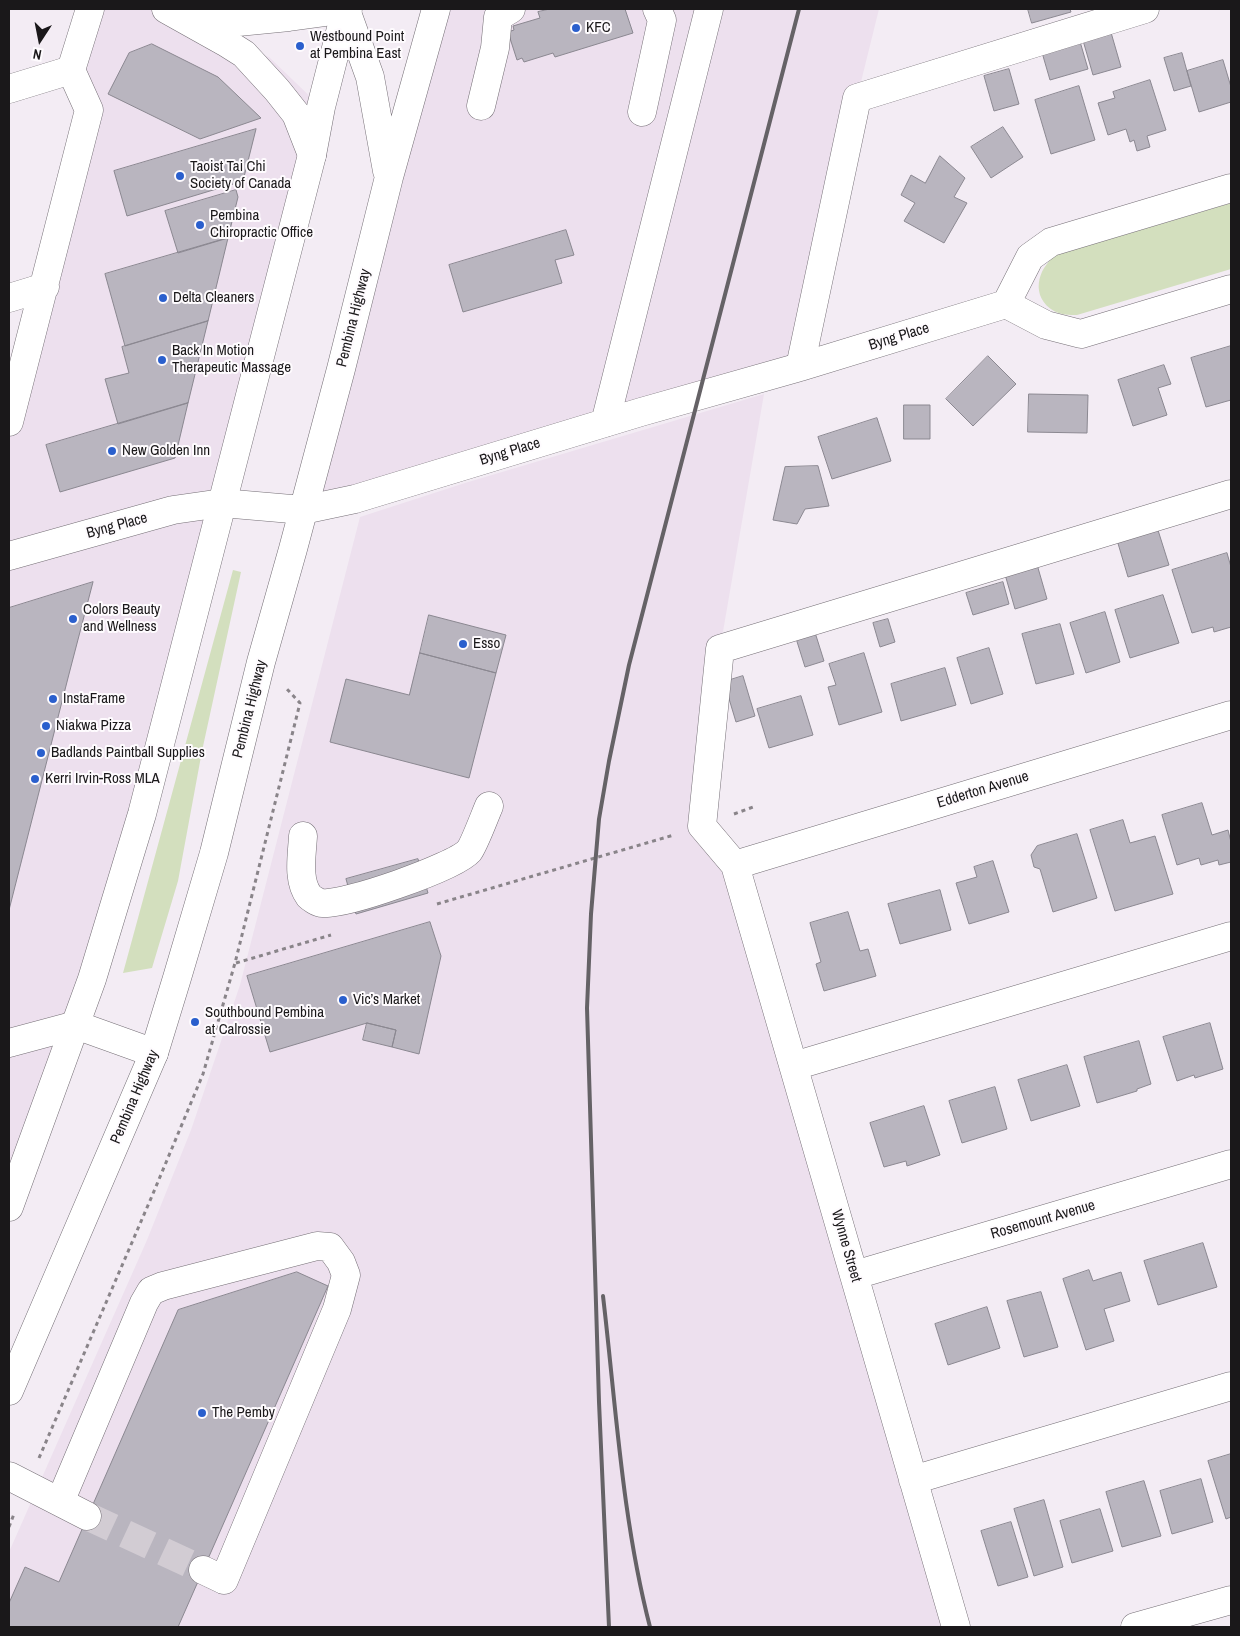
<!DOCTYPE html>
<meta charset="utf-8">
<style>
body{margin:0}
#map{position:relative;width:1240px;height:1636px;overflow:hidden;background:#f3ecf4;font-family:"Archivo Narrow",sans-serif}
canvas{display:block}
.frame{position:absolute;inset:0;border:10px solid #1a181a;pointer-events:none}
.north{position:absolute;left:15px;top:15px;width:50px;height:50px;-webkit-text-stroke:4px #fefbfe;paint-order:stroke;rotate:191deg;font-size:14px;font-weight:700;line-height:20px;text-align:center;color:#1a181a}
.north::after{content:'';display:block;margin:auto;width:18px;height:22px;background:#1a181a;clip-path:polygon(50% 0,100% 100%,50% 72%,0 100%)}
</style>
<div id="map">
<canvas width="1240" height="1636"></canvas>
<div class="frame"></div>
<div class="north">N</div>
</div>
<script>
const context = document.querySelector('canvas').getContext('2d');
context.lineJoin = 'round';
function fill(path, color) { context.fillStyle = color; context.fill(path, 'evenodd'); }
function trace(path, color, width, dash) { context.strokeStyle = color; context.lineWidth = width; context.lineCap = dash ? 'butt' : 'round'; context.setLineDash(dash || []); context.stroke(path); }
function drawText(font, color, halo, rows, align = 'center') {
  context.font = font + ' "Archivo Narrow",sans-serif'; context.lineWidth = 4; context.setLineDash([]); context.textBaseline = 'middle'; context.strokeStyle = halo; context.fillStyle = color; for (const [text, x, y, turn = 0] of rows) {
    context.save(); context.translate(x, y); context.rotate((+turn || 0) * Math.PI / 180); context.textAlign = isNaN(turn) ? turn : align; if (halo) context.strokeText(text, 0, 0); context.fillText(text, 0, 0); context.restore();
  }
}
const built = new Path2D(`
 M90,9H175L225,42L269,57L321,107L222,503L9,1207V422L89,110L71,70Z
 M436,9H879L857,98L800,367L303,510Z
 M764,394L720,649L702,826L735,865L956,1627H9V1552L147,1240L191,1130L240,985L360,517L465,483Z`);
const green = new Path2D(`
 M1231,203V269L1077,315C1069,315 1061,315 1054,311C1030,297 1037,269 1056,255Z
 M233,570L241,572L202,751L178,881L152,968L123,973Z`);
const building = new Path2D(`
 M550,9H625L633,33L555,57L553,53L524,62L522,58L517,60L508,32L514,30L513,26L540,18L538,12Z
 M1028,9H1070L1071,12L1032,23Z
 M1110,29L1121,67L1093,75L1082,37Z
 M1079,38L1088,69L1050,80L1041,49Z
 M152,44L218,77L261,118L200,139L108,94L129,53Z
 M1182,53L1191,86L1174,91L1164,58Z
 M1223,60L1231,87V102L1199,112L1187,71Z
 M1009,69L1019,104L994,111L984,76Z
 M1150,80L1166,130L1147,136L1150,147L1137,151L1134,140L1130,142L1126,129L1108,135L1098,103L1115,98L1113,92Z
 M1079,86L1095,140L1051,154L1035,100Z
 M1003,127L1023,157L991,178L971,147Z
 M256,129L243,181L127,216L114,171Z
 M940,156L965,178L954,197L967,203L944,243L904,221L915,203L901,195L911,175L925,183Z
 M236,190L238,197L228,238L178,253L165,211Z
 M566,230L574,255L555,260L562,283L463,312L449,265Z
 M228,238L208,321L125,346L105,274Z
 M208,321L188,403L118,424L105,379L129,373L122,347Z
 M1231,346V400L1206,407L1191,358Z
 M988,356L1016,384L973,426L946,399Z
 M1164,365L1171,384L1158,388L1167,415L1133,426L1118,380Z
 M1029,394L1088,395L1087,433L1028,432Z
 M188,403L175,458L60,492L46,445Z
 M904,405H930V439H904Z
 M877,418L891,461L832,479L818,437Z
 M818,466L829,506L805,509L797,524L773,520L785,467Z
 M1157,527L1169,565L1128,577L1117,540Z
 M1227,553L1231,567V627L1214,632L1213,627L1192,633L1172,570Z
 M1036,561L1047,599L1015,609L1004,571Z
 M93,582L69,674L9,910V608Z
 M1003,582L1009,604L973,615L966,593Z
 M1163,595L1179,643L1130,658L1115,610Z
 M1105,612L1120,662L1086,673L1070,623Z
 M429,615L506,635L496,673L420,653Z
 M888,619L895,642L880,647L873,623Z
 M1060,624L1074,674L1036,684L1022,634Z
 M813,626L824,661L805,667L794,632Z
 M989,648L1003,694L971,704L957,658Z
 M420,653L496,673L469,778L330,742L346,679L409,695Z
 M864,653L882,712L839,725L828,687L836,685L829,664Z
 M945,668L956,705L901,721L891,684Z
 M743,676L755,716L736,722L724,682Z
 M801,696L813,735L769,748L757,709Z
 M1202,803L1212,835L1228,830L1231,842V862L1219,865L1218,860L1201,865L1199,858L1177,865L1162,815Z
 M1123,820L1130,843L1155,836L1173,894L1115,911L1090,830Z
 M1077,834L1097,898L1053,912L1040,869L1034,867L1031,855L1037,846Z
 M418,859L428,893L356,914L346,879Z
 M993,861L1009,912L969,924L956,883L977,877L974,867Z
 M940,890L951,930L900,944L888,904Z
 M848,912L860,951L868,949L876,976L824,991L816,964L821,962L810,923Z
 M430,922L441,956L419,1054L392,1047L396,1030L367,1023L270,1052L247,976Z
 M367,1023L396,1030L392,1047L363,1040Z
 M1210,1023L1223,1069L1195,1078L1194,1075L1177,1081L1163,1037Z
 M1139,1041L1151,1084L1137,1089V1091L1097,1103L1084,1057Z
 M1067,1065L1080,1106L1031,1121L1018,1080Z
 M995,1087L1007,1129L962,1143L949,1101Z
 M924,1106L940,1155L907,1166L906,1161L884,1167L870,1123Z
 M1203,1243L1217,1287L1158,1305L1144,1261Z
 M1089,1270L1093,1281L1121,1272L1130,1301L1104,1309L1114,1341L1086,1350L1063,1279Z
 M297,1272L328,1286L178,1627H9V1603L25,1567L59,1582L178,1310Z
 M1041,1292L1058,1347L1024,1357L1007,1301Z
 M987,1307L1000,1348L948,1365L935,1324Z
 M1231,1454V1517L1226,1519L1208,1461Z
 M1201,1479L1213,1522L1172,1534L1160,1491Z
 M1144,1481L1161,1536L1122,1547L1106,1492Z
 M1044,1500L1063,1567L1034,1576L1014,1509Z
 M1100,1509L1113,1551L1072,1563L1060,1521Z
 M1011,1522L1028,1577L998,1586L981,1531Z`);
const minorTunnel = new Path2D(`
 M87,1516L203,1570`);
const path = new Path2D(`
 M734,814L753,807
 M437,904L674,835
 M236,963L331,935
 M39,1458L152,1196L203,1074L235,963L300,703L286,688
 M9,1527L14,1514`);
const minor = new Path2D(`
 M166,9L225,42L244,54L277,90L296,114L312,155
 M190,20L238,22L289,17L348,9
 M71,70L90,9
 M9,89L71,70
 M481,106L495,48L498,17L511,9
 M642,112L662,20L657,9
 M9,298L45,287
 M1006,304L1046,325L1081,334L1231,289
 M800,367L857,98L1145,9
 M9,422L89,110L71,70
 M605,423L709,9
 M9,556L173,510L222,503L303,510L355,499L641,412L800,367L1006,304L1030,257L1051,242L1231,188
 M303,836C302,855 297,880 309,896C311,898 318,903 322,903C343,906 455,867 469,851C474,845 485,815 489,806
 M735,865L1231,715
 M9,1043L76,1025L154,1053
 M794,1066L1231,936
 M855,1275L1231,1164
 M9,1476L87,1516
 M913,1480L1231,1386
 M60,1502L144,1303L151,1291L163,1286L317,1246L330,1247L341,1262L346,1275L337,1309L224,1580L203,1570
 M956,1627L735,865L702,826L720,649L1231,494
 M1135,1627L1231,1600`);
const major = new Path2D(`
 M346,10L370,77L387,171
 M9,1207L92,979L142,814L312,155L321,107L346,9
 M9,1391L154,1053L177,978L214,853L261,662L293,549L341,369L389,177L436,9`);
const rail = new Path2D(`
 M603,1296C616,1406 622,1519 650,1627
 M609,1627L599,1402L587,1008L591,914L599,819L609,761L629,665L799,9`);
const markers = [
 [576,28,5,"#2a5fcd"],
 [300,46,5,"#2a5fcd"],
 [180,176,5,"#2a5fcd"],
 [200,225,5,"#2a5fcd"],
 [163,298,5,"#2a5fcd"],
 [162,360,5,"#2a5fcd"],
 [112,451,5,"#2a5fcd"],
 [73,619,5,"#2a5fcd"],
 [463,644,5,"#2a5fcd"],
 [53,699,5,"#2a5fcd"],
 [46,726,5,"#2a5fcd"],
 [41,753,5,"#2a5fcd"],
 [35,779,5,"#2a5fcd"],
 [343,1000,5,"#2a5fcd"],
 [195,1022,5,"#2a5fcd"],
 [202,1413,5,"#2a5fcd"]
];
const poiNames = [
 ["KFC",586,28],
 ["Westbound Point",310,37],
 ["at Pembina East",310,54],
 ["Taoist Tai Chi",190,167],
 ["Society of Canada",190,184],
 ["Pembina",210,216],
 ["Chiropractic Office",210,233],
 ["Delta Cleaners",173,298],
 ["Back In Motion",172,351],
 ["Therapeutic Massage",172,368],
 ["New Golden Inn",122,451],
 ["Colors Beauty",83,610],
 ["and Wellness",83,627],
 ["Esso",473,644],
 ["InstaFrame",63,699],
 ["Niakwa Pizza",56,726],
 ["Badlands Paintball Supplies",51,753],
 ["Kerri Irvin-Ross MLA",45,779],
 ["Vic’s Market",353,1000],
 ["Southbound Pembina",205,1013],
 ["at Calrossie",205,1030],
 ["The Pemby",212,1413]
];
const streetNames = [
 ["Pembina Highway",354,318,-76],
 ["Byng Place",899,337,-17],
 ["Byng Place",510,452,-17],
 ["Byng Place",117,526,-15],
 ["Pembina Highway",250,709,-76],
 ["Edderton Avenue",983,790,-17],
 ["Pembina Highway",135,1097,-67],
 ["Rosemount Avenue",1043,1220,-16],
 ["Wynne Street",846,1246,74]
];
fill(built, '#ede0ee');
fill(green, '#d3dfbe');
fill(building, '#b9b5bf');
trace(building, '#8b8891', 1);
trace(minorTunnel, '#d2ccd3', 28, [28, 14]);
trace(minor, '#756f76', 29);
trace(major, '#756f76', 29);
trace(path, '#898489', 3, [4, 4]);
trace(minor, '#fff', 28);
trace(major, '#fff', 28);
trace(rail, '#656266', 4);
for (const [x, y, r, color] of markers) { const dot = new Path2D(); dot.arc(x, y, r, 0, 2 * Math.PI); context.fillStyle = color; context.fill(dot); trace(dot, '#fefbfe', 2); }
drawText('15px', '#1a181a', '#fefbfe', poiNames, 'left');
drawText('15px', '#1a181a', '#fefbfe', streetNames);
</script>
